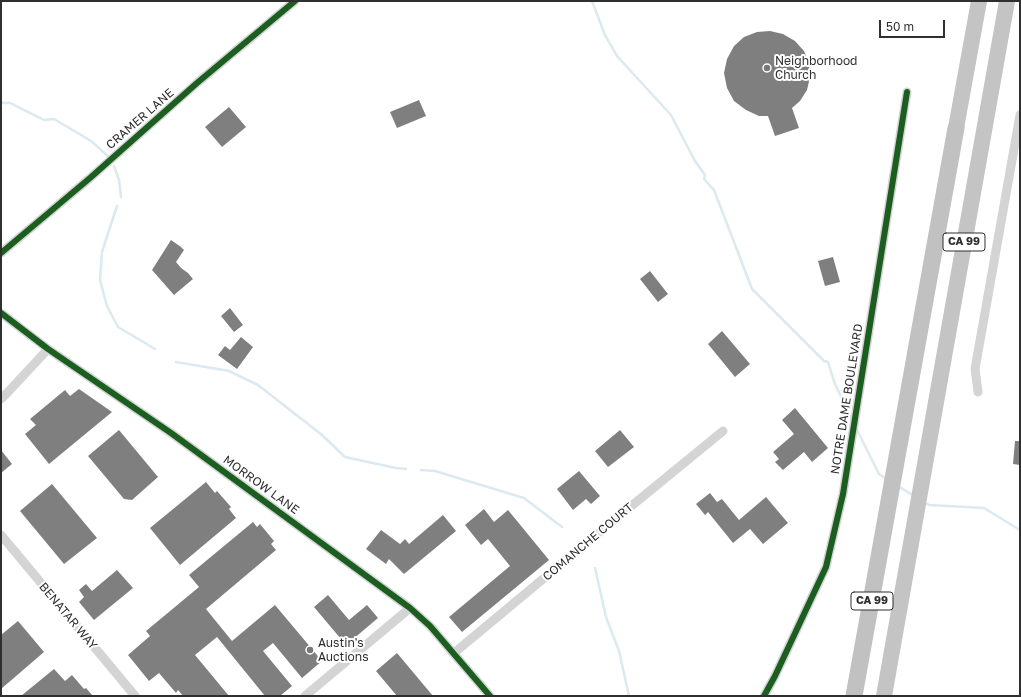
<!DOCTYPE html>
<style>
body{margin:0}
#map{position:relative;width:1021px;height:697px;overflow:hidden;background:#fff;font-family:"Golos Text",sans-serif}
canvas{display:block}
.frame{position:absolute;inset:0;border:2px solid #2f2f2f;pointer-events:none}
.scale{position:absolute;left:879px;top:20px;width:66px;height:18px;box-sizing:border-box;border:2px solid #2f2f2f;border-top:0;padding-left:5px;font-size:12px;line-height:14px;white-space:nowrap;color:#2f2f2f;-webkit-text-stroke:3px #fff;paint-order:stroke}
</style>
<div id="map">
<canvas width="1021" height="697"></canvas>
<div class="frame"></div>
<div class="scale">50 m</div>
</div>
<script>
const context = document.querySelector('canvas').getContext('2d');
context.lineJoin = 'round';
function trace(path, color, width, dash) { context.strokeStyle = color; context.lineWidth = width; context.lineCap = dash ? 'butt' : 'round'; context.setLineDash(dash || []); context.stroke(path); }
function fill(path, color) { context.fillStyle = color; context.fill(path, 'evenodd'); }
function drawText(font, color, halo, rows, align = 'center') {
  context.font = font + ' "Golos Text",sans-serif'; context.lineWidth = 4; context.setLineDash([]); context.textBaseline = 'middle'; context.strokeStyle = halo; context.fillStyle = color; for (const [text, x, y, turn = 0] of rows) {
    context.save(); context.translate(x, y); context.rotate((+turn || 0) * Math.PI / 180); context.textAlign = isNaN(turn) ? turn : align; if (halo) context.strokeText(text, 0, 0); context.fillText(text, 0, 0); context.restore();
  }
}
const stream = new Path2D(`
 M592,1L605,35L617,56L671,115L695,161L705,175L704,179L714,190L752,289L824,361L828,362L835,384L852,420
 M1,103H10L44,120L54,119L91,141L110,158
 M114,166L119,180L121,197
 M117,206L102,252L100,280L107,306L118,327L155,349
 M176,362L229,371L258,385L322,435L345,457L396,468L406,469
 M856,428L879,474L887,479
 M421,470L435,471L524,498L562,527
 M898,486L914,496
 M924,502L929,505L984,508L1020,530
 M595,568L606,617L619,651L629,696`);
const building = new Path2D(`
 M770,31L783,34L795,41L804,51L809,63L810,77L807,90L800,101L792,108L799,128L775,136L768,116H759L746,110L734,101L727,88L724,73L727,59L734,46L744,37L757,32Z
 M419,100L426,116L397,128L390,112Z
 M229,107L246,127L222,147L205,127Z
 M171,240L181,247L184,250L176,262L181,268L188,273L193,279L174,295L152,270Z
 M833,257L840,282L825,286L818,261Z
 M650,271L668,294L658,302L640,279Z
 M230,308L243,325L234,332L221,316Z
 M722,331L750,364L735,377L708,344Z
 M241,337L253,347L237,369L218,355L225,346L230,350Z
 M79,389L112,412L49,464L25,434L36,425L30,419L65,390L70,396Z
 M795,408L828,448L812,462L804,452L783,470L775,462L779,459L773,452L794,434L782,420Z
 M119,430L158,477L132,500L124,499L88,456Z
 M620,430L634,447L608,467L595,451Z
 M1015,441H1020V465L1013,464Z
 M1,450L12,464L1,473Z
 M579,471L600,496L591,504L586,499L573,510L557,489Z
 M206,482L215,493L217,491L231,507L229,509L236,518L180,565L150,528Z
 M52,484L97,538L64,564L20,511Z
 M710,493L717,502L722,499L739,520L766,497L788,523L763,544L750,529L733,543L708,512L705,515L696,504Z
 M484,509L494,522L508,510L549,560L462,632L449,617L510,566L488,539L481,545L465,525Z
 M443,515L456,531L404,574L389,559L386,564L366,549L381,530L400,544L405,539L409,544Z
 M253,522L257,527L260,524L274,541L271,544L276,550L206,609L232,641L275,605L322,661L302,678L273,643L263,651L292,686L280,696H265L217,637L195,655L229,696H183L178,690L176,693L159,673L149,681L128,655L150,636L146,631L199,587L189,575Z
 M117,570L133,588L94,620L79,602L84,597L79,590L86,584L92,591Z
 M328,595L349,620L367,605L378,618L346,645L314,607Z
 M18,621L44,652L1,689V635Z
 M397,653L433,696H397L376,671Z
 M54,669L65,681L72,675L84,689L86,688L93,696H21Z`);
const minor = new Path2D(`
 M1,253L90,178L197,83L295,1
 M1,313L48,349L171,433L410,608L430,626L490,696
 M978,392L975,369L1020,115
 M1,399L9,391L48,349
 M1,535L135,696
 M454,653L585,544L723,431
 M305,696L410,608
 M764,696L775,676L826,567L843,494L907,92`);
const trunk = new Path2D(`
 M956,128L979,1
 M884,696L1007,1`);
const motorway = new Path2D(`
 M854,696L956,128`);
const cycleway = new Path2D(`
 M1,253L90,178L197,83L295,1
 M1,313L48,349L171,433L410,608L430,626L490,696
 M764,696L775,676L826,567L843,494L907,92`);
const markers = [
 [767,68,4,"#787878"],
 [310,650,4,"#787878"]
];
const shields = [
 [964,242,42],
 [872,601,42]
];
const shieldNames = [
 ["CA 99",964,242],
 ["CA 99",872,601]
];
const poiNames = [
 ["Neighborhood",775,61],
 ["Church",775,75],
 ["Austin's",318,643],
 ["Auctions",318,657]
];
const streetNames = [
 ["CRAMER LANE",140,119,-41],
 ["NOTRE DAME BOULEVARD",847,399,-81],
 ["MORROW LANE",261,485,36],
 ["COMANCHE COURT",588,542,-40],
 ["BENATAR WAY",68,616,50]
];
trace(stream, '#dbe9f0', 2.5);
fill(building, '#7f7f7f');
trace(minor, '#d4d4d4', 9);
trace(trunk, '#c4c4c4', 16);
trace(motorway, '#c1c1c1', 17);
trace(cycleway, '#1b5e20', 6);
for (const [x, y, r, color] of markers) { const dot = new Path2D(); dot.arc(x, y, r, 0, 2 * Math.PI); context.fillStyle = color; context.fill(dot); trace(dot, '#fff', 1.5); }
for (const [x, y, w] of shields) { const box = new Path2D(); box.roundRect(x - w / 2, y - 9, w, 18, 3); context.fillStyle = '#fff'; context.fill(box); trace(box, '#2f2f2f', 1); }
drawText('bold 11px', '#2f2f2f', null, shieldNames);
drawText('12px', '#2f2f2f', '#fff', poiNames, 'left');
drawText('12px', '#2f2f2f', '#fff', streetNames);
</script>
